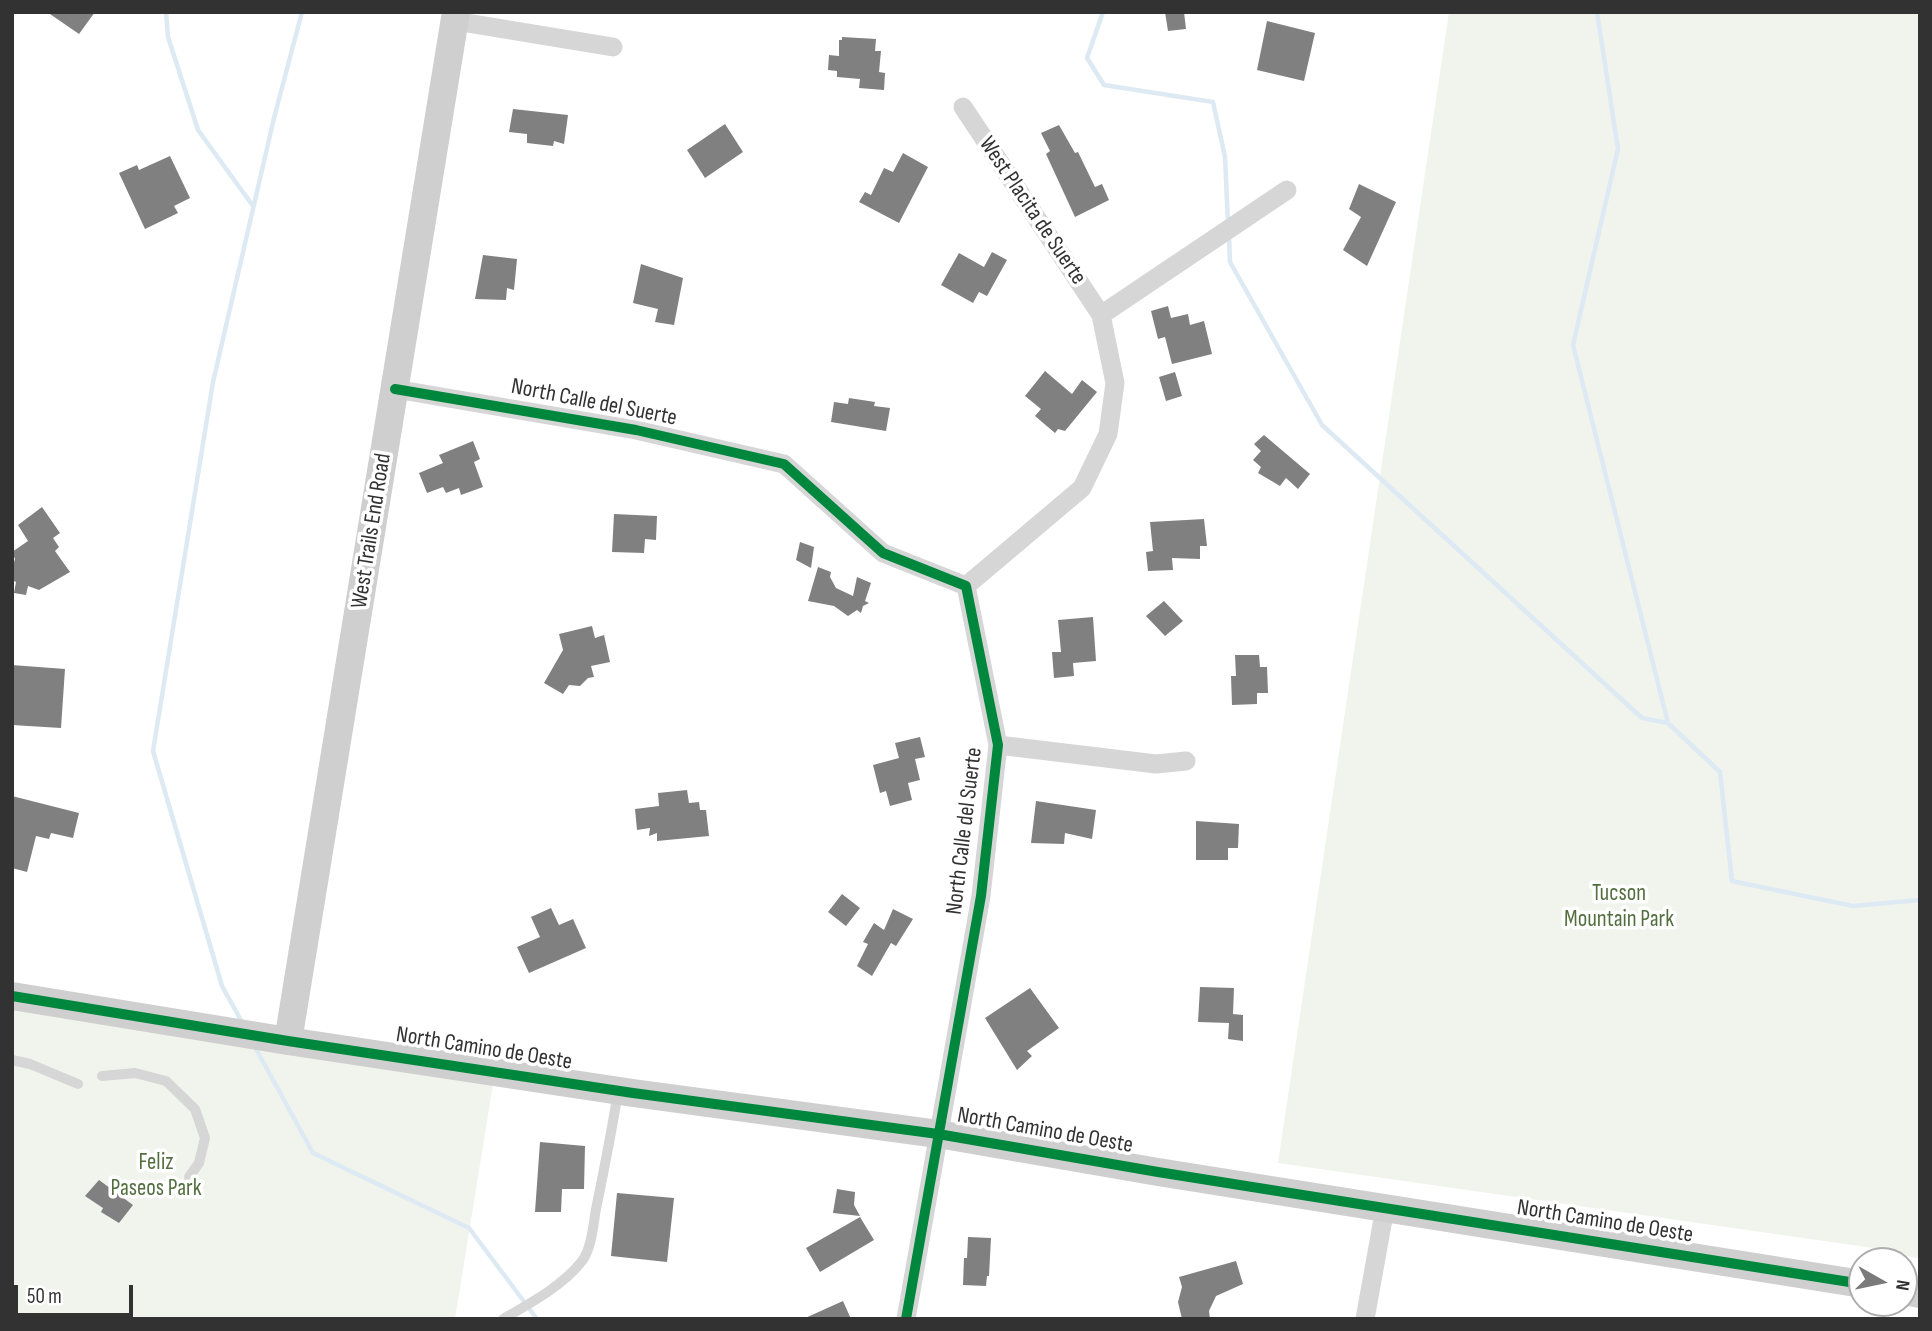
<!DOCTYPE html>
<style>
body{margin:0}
#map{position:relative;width:1932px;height:1331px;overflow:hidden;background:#fff;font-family:"Sofia Sans Condensed",sans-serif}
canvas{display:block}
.frame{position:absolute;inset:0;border:14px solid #323232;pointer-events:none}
.north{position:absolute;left:1848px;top:1247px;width:70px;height:70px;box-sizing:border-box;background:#fff;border:2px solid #adadad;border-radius:50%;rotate:99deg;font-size:19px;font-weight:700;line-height:28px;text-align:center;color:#323232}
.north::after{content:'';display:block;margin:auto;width:24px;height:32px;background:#7a7a7a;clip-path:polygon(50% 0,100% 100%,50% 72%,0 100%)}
.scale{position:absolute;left:14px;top:1285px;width:119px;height:32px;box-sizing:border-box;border:4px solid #323232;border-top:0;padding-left:9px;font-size:21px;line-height:24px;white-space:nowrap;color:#323232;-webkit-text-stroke:5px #fff;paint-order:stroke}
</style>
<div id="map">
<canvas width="1932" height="1331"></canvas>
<div class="frame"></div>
<div class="north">N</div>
<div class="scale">50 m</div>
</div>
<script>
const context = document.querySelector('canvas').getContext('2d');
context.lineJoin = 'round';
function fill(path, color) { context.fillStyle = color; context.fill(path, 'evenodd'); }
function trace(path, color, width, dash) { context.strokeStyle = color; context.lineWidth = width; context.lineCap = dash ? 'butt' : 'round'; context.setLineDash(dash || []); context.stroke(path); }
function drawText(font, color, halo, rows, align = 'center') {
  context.font = font + ' "Sofia Sans Condensed",sans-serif'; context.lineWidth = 7; context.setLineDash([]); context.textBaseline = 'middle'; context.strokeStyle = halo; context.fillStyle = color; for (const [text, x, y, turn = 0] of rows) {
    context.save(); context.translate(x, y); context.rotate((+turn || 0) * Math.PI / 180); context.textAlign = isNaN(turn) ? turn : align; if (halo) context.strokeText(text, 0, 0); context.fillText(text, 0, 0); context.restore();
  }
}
const green = new Path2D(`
 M1449,12H1920V1259L1880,1249L1278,1163Z
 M12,1008L493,1084L455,1319H12Z`);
const stream = new Path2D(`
 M166,12L168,37L198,130L253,206
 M1103,12L1087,58L1104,85L1213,102L1225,157L1228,224
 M1597,12L1618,149L1573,345L1668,723
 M1229,236L1230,262L1322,425L1642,718L1668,723L1720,772L1732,881L1853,906L1920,900
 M243,1024L222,986L153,751L213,382L274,118L302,12
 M255,1047L313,1153L469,1228L537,1319`);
const building = new Path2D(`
 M47,12H95L79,34Z
 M1165,12H1184L1186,29L1168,31Z
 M1267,21L1315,33L1304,81L1257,70Z
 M842,37L876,39L875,51H881L879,72L885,73L884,90L859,88L860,79L837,77V71L828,70L829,55L839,56V40H842Z
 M513,109L568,115L564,144L554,141L553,146L527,143V134L509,132Z
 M725,124L743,152L705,178L687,150Z
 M1059,125L1075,153L1078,152L1095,187L1102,184L1109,200L1075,217L1046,154L1050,151L1041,133Z
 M903,153L928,167L899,223L859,202L865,192L871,195L884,168L893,172Z
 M170,156L190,198L174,206L178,213L145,229L119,173L137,165L139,170Z
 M1359,184L1396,202L1367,266L1343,250L1361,217L1349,209Z
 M992,252L1007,260L987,296L979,292L973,303L941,285L959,253L984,267Z
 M483,255L517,259L514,290L507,288L506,300L475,299Z
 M641,264L683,278L674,325L655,322L658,309L633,303Z
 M1168,306L1171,318L1188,314L1190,325L1204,321L1212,354L1172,364L1165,337L1158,339L1151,311Z
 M1045,371L1072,394L1082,380L1097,392L1065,431L1058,429L1055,433L1035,416L1041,409L1025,396Z
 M1175,372L1182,396L1166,401L1159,377Z
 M849,398L875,402L874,406L890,408L886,431L831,422L834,402L848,404Z
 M1264,435L1310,474L1298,489L1286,478L1280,486L1258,473L1261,467L1253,460L1261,451L1254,444Z
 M473,441L480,459L474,462L483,487L461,495L459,488L446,493L443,487L427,493L419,473L443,463L439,455Z
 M42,507L60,533L53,538L59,547L55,551L70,572L39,590L28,586L26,595L14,593L16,582L12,580V569L15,559L12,552L28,541L18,525Z
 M614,514L657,516L656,540L645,539L644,553L612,552Z
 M1204,519L1207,546H1200V559L1172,558L1173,570L1148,571L1146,552L1153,551L1150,522Z
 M800,542L814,547L811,568L796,560Z
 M818,567L831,572L830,577L836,588L853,596L857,577L871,583L865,601L869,603L863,606L861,613L857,610L848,616L834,606L808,601Z
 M1164,601L1183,621L1165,636L1146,616Z
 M1093,617L1096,661L1073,663L1074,676L1054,678L1052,652H1061L1058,620Z
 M592,626L595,638L604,635L610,662L591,666L594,677L588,678L580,686L569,685L563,694L544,683L563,650L559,634Z
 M1235,655H1259L1260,667H1267L1268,693H1257V704L1232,705L1231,676H1236Z
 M12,665L65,669L61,728L12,725Z
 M920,737L925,757L915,759L920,780L908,783L912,800L890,806L886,791L880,793L873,765L899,758L895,743Z
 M687,790L689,803L699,802L700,810H706L709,836L657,841V833L649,836L650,828L637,830L635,809L659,806L658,793Z
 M12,796L79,813L73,838L51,833L49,839L36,836L27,872L12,868Z
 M1036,801L1096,810L1092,839L1065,833L1064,844L1031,843Z
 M1196,821L1239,824L1238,848H1228V860H1196Z
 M842,894L860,908L846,926L828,912Z
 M551,908L559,925L573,919L586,948L529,973L517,947L540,937L531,917Z
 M893,909L913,919L896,946L891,943L872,976L857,966L868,944L863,942L874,923L884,930Z
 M1200,987L1234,988L1233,1014L1243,1015V1041L1228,1039L1229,1023L1198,1022Z
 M1030,988L1059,1028L1027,1051L1032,1056L1017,1070L985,1018Z
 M540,1142L585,1146L584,1189H562L561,1212H535Z
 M99,1180L133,1205L119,1223L101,1212L103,1208L85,1196Z
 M837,1189L855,1192L854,1205L860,1216L833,1213Z
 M617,1193L674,1198L667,1262L611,1256Z
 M860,1217L874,1240L820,1272L806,1248Z
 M968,1237L991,1238L989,1276H987L986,1286L963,1285L964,1258H967Z
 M1236,1261L1243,1284L1216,1296L1209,1311L1210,1319H1182L1178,1302L1182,1287L1179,1277Z
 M843,1301L851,1319H803Z`);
const lane = new Path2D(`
 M12,1060L30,1064L78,1084
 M102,1076L135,1073L166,1081L195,1109L205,1138L199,1163L189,1177
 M503,1319C529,1304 564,1285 582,1261C592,1247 593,1226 596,1209C604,1170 612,1131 618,1091`);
const street = new Path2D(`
 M455,21L613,47
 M963,107L1101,315
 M395,389L636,430L784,464L883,553L966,586L998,745L981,896L906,1319
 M966,586L1082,488L1108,434L1115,383L1101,315L1287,190
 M998,745L1156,764L1186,761
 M1365,1319L1385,1208`);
const secondary = new Path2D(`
 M12,996L288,1041L633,1093L938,1134L1158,1172L1862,1284
 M288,1041L456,12
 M1904,1291L1920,1294`);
const cycleway = new Path2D(`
 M395,389L636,430L784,464L883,553L966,586L998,745L981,896L906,1319
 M12,996L288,1041L633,1093L938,1134L1158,1172L1862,1284`);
const streetNames = [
 ["West Placita de Suerte",1032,211,56],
 ["North Calle del Suerte",594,403,11],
 ["West Trails End Road",372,531,-81],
 ["North Calle del Suerte",965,831,-83],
 ["North Camino de Oeste",484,1049,9],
 ["North Camino de Oeste",1045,1131,10],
 ["North Camino de Oeste",1605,1222,9]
];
const parkNames = [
 ["Tucson",1619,894],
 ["Mountain Park",1619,920],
 ["Feliz",156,1163],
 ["Paseos Park",156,1189]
];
fill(green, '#f1f4ed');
trace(stream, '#dde9f3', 4.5);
fill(building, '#808080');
trace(lane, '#d6d6d6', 10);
trace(street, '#d6d6d6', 19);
trace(secondary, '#cfcfcf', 28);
trace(cycleway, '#00873e', 10);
drawText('23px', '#323232', '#fff', streetNames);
drawText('23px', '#536f3f', '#fff', parkNames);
</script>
